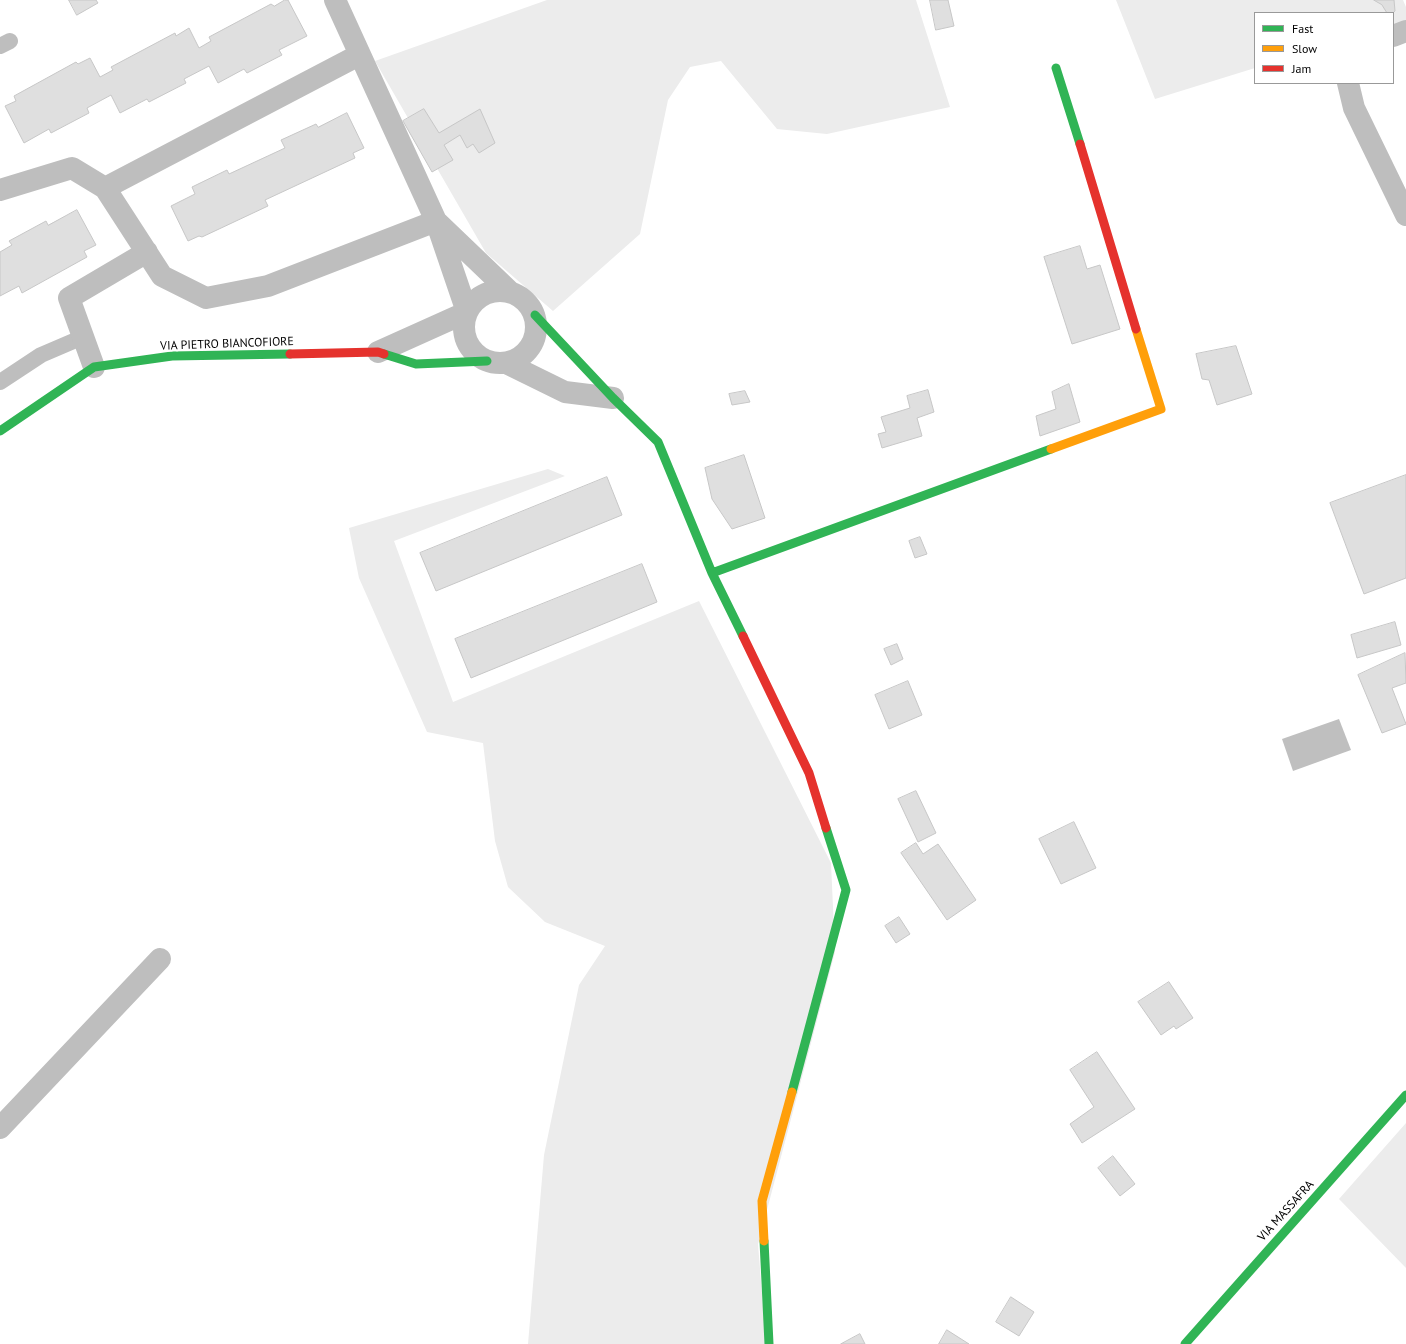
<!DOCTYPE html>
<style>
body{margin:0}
#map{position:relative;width:1406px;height:1344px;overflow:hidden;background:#fff;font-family:"PT Sans",sans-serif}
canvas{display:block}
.legend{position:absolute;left:1254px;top:12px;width:140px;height:72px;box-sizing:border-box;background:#fff;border:1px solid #999;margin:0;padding:5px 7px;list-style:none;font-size:12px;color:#000}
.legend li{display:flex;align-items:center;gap:8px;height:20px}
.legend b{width:20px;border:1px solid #999}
</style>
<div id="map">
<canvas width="1406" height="1344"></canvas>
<ul class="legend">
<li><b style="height:5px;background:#30b455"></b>Fast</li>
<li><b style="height:5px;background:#ff9f0a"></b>Slow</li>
<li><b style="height:5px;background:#e5322d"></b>Jam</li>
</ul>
</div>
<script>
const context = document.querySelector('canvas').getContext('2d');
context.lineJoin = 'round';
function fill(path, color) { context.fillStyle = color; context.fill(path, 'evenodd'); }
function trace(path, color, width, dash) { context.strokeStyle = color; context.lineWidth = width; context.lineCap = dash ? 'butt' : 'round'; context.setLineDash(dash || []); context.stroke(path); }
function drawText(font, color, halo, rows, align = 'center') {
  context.font = font + ' "PT Sans",sans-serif'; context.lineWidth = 4; context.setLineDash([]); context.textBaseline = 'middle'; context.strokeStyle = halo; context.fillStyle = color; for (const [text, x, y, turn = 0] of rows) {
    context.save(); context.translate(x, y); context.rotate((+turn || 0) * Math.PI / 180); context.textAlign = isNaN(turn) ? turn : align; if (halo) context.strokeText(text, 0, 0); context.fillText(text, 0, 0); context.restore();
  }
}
const green = new Path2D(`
 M547,0H916L950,107L827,134L777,129L721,61L690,67L668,100L640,234L553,311L486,253L375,61Z
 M1116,0H1403L1406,7V22L1393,26V13H1255V68L1155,99Z
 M548,469L565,476L394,541L453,702L699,601L831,863L835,952L758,1244L766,1344H528L544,1155L579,985L605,946L545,922L508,887L495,841L483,743L427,732L359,578L349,528Z
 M1406,1123V1268L1339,1199Z`);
const water = new Path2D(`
 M1339,719L1351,750L1293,771L1282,739Z`);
const building = new Path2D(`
 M69,0H96L98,3L77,15Z
 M285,0H288L307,36L279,50L282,55L247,73L244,69L218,83L209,66L184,79L186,83L149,102L147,99L120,113L111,95L87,108L89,113L51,133L49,129L24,143L5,106L16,101L14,96L76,62L78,64L90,58L100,77L113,70L111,67L175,33L176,36L189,28L199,48L211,41L209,37L271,4L274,6Z
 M930,0H948L954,26L936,30Z
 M1374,0H1394L1395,11L1393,13H1387L1382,5Z
 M424,109L439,133L480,109L495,143L479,153L473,144L467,148L460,135L444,145L453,160L432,172L403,121Z
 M347,113L364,148L353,153L355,158L265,200L268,206L202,237L199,236L188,241L171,206L195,194L192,187L227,170L229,174L285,148L281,140L316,124L318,127Z
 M77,210L96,245L84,251L87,257L22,293L19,286L0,296V252L12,245L9,241L46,221L48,225Z
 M1080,246L1087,269L1100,265L1120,329L1072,344L1044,257Z
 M1236,346L1252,394L1217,405L1209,380L1202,379L1196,354Z
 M1069,384L1080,422L1040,436L1036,416L1056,409L1052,392Z
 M928,390L934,412L917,418L922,436L882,448L878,434L886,432L881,417L910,408L907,396Z
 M745,391L750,402L732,405L729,394Z
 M744,455L765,518L732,529L712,499L705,468Z
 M1406,475V578L1364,594L1330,503Z
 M607,477L622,515L436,591L420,553Z
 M920,537L927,554L915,558L909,541Z
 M642,564L657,602L471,678L455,639Z
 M1395,622L1401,645L1357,658L1351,635Z
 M897,644L903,659L891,665L884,649Z
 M1405,653L1406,683L1392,688L1406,724L1382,733L1358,675Z
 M908,681L922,715L889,729L875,695Z
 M916,791L936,833L918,842L898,799Z
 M1074,822L1096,868L1061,884L1039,839Z
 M916,843L923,854L938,844L976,900L947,920L901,853Z
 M899,917L910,934L896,943L885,926Z
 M1169,982L1193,1018L1176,1029L1174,1026L1161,1035L1138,1002Z
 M1097,1052L1135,1109L1082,1143L1070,1124L1094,1107L1070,1070Z
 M1113,1156L1135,1184L1120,1196L1098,1168Z
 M1011,1297L1034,1312L1019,1336L996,1322Z
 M947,1330L969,1344H939Z
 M860,1334L865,1344H841Z`);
const lane = new Path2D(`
 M0,46L10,41
 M0,382L41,355L83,337`);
const street = new Path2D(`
 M335,0L436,221L467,312L378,352
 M1393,36L1406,31
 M1348,83L1354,108L1406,215
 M105,188L162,276L206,298L268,286L436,221
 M0,190L72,168L105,188L359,55
 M438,223L509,291
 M464 327a36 36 0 1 1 72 0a36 36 0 1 1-72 0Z
 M506,363L565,392L613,398
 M94,367L69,298L147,252
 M0,1128L160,959`);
const fast = new Path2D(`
 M1056,68L1080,144
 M535,315L613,398L658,442L712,573L743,636
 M384,354L416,364L487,361
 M0,431L94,367L172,356L290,354
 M712,573L1051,449
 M792,1092L846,890L826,828
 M764,1241L769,1344
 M1185,1344L1406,1095`);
const slow = new Path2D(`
 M1051,449L1161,409L1136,329
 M764,1241L762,1201L792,1092`);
const jam = new Path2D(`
 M1080,144L1136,329
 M290,354L378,352L384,354
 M743,636L809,773L826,828`);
const streetNames = [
 ["VIA PIETRO BIANCOFIORE",227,344,-2],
 ["VIA MASSAFRA",1286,1211,-48]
];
fill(green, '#ececec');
fill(water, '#bfbfbf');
fill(building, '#dfdfdf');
trace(building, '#c7c7c7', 1);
trace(lane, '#bebebe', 16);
trace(street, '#bebebe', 22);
trace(fast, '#30b455', 9);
trace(slow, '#ff9f0a', 9);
trace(jam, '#e5322d', 9);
drawText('12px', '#000', '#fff', streetNames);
</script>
